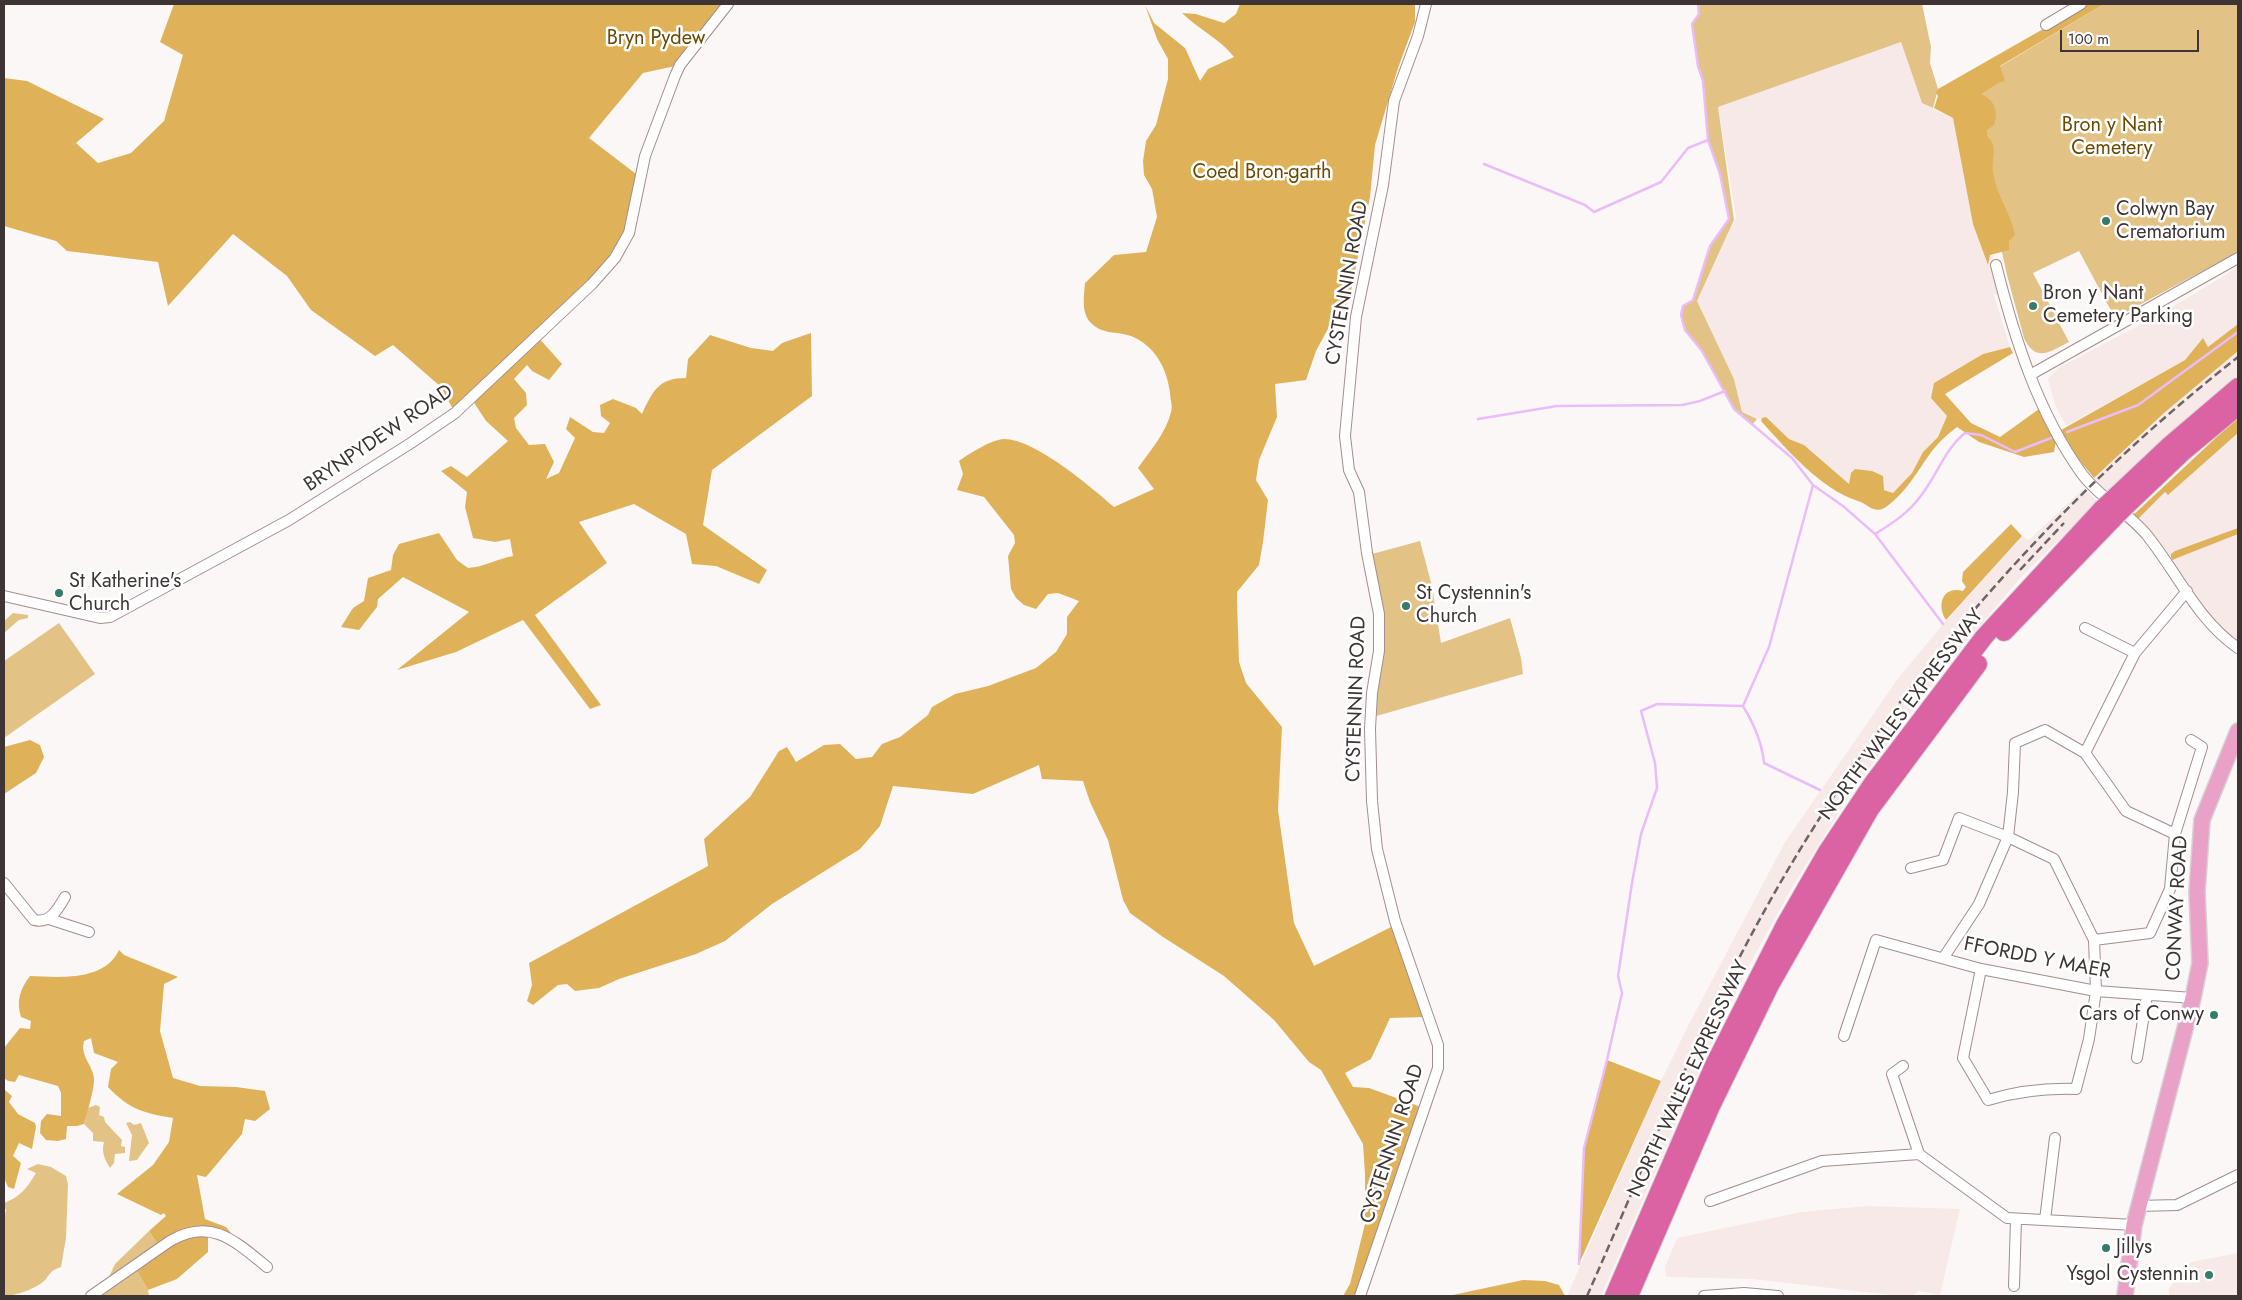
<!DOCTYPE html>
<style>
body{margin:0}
#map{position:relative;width:2242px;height:1300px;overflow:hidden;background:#fcf7f7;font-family:Jost,sans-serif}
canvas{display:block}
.frame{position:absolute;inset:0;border:5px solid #3e3434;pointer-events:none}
.scale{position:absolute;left:2060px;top:30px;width:139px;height:22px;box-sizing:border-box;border:2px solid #3e3434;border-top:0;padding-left:6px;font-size:15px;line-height:18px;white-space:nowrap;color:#3e3434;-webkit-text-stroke:4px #fff;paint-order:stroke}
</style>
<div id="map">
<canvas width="2242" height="1300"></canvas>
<div class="frame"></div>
<div class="scale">100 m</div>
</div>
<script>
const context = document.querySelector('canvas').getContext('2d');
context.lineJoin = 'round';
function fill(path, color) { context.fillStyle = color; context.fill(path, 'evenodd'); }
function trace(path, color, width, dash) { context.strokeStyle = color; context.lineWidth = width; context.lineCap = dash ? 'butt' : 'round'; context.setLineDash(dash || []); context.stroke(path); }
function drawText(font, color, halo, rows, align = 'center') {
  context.font = font + ' Jost,sans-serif'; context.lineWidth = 5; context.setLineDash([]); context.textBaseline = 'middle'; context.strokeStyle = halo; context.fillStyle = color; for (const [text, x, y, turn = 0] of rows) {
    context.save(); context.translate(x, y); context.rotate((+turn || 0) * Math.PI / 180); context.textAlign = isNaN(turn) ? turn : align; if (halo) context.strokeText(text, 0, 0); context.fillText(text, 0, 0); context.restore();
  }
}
const built = new Path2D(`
 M1901,42L1922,103L1966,125L2000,293L1994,295L2010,347L1983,354L1932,398L1947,416L1938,437L1923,452L1912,473L1893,493L1851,473L1849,485L1804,445L1789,439L1766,418L1757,419L1742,412L1734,379L1697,301L1736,217L1718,107Z
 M2238,267V324L2208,347L2203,339L2185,360L2066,426L2055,405L2048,379L2058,368L2166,311Z
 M2238,351V375L2191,414L2108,492L2094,478L2164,413Z
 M2238,433V648L2229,642L2145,533L2139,518L2165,492L2168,494Z
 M2084,488L2098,502L2023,575L1966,642L1905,720L1850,795L1794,884L1751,962L1714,1037L1601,1296H1567L1661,1081L1689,1024L1785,842L1897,680L1943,624L2022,536L2029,540Z
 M1868,1206L1960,1209L1940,1295L1919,1291L1912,1296H1899L1752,1279L1666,1277L1665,1267L1677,1238L1801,1212Z
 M2238,1253V1296H2169V1288L2191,1262Z`);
const green = new Path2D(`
 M1698,4H1922L1931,47L1930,63L1938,89L1933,108L1922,103L1901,42L1718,107L1734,220L1697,301L1734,379L1742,412L1757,419L1753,424L1734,409L1702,351L1686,331L1681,315L1683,306L1693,300L1710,246L1729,219L1720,174L1708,140L1703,81L1698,66L1692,24L1699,14Z
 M2104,4H2238V252L2115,318L2079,251L2033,273L2069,342C2049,352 2036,363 2024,338L2007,275L1966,87Z
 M1420,541L1432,586L1441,643L1510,618L1521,658L1523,674L1373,717L1385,643L1382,603L1372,554Z
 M13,613L28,615V618L19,620L4,633V621Z
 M59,623L95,674L4,738V661Z
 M96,1105L100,1107L99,1115L104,1117L105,1122L122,1140L121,1146L125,1147V1153L115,1154L114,1163L110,1168C105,1160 101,1152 104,1142L93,1141V1133L84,1124L88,1108Z
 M130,1122L134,1125L141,1123L149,1143L137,1160L129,1161L132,1135L126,1123Z
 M38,1164L51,1167L66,1176L68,1185L66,1238L61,1267C52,1270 51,1272 46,1279C38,1288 16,1296 4,1296V1223L6,1209H4V1203C20,1197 27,1188 36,1173L27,1169Z
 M149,1231L160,1248L134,1266L148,1290L149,1296H91L104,1288L115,1264Z`);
const forest = new Path2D(`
 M174,4H728L680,65L643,73L589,138L640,177L625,244L537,336L562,364L549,380L532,371L527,365L514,379L526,393L527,405L514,418L516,428L529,445L545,444L554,462L546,479L559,473L575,438L566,429L570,417L593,432L604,433L610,423L601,416L600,405L613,399L636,408L642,414C653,391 658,378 686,378L688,359L710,335L751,348L773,351L782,343L811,333L812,396L712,470L703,525L767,570L759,584L716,566L692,564L686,534L634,504L579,522L607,563L535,615L601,705L590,709L523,620L456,652L397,670L469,612L403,577L378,599L377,607L359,630L341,627L353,608L364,601L368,578L391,570L393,555L399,544L439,533L457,560L468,568C484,567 497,559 513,556L510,539L495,542L473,538L465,507L467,492L441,471L451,466L467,477L508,441L486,421L471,398L455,413L441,387L393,345L375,356L311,310L287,276L233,234L168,306L158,262L67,251L56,241L4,226V78L27,81L104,119L76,143L98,163L131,153L164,121L183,55L160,42Z
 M1240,4H1415V22L1398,68L1375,145L1370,197L1349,301L1330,325L1316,351L1306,380L1275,384L1277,417L1259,460L1256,480L1268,500L1263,542L1259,565L1237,592V601L1239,662L1246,683L1282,727L1278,810L1294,923L1314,966L1393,926L1426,1017L1390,1018L1371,1059L1345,1073L1353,1087L1369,1088L1421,1107L1355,1296H1343L1350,1284L1365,1224V1174L1363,1144L1321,1070L1309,1062L1274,1020L1224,976L1163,937L1130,913L1123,900L1108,840L1090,802L1083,781L1042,779L1039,765L973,794L893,786L880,826L860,849L772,904L725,941L696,954L619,979L599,988L575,991L567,984L558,985L533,1005L527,1001L532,985L529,963L708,866L704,839L750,797L779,751L787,747L796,762L824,745L840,744L856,759L872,757L882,744L900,737L928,715L932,707L955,694L988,686L1036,668L1056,652L1067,634V617L1079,601L1058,593L1048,594L1036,609L1024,605L1016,598L1011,589L1008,556L1015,543L1014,535L984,497L957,490L963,474L959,461C969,454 992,439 1004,439C1035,439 1091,487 1114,507L1154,489L1138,468C1150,451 1166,433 1171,412C1173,406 1170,399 1170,393C1167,368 1155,346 1131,336C1117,331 1103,335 1091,323C1081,313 1084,296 1085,283L1114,255L1146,252L1157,217L1152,189L1144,175L1143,161L1146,141L1156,125L1168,79V59L1157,39L1145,5L1154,23L1185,48L1200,81L1208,69L1234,57C1219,38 1198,29 1182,13L1196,14L1224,23L1236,14Z
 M2087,4H2104L2000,66L2005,81L1998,83L1981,94C1994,100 1999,110 1994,125L1987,130V136C1999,147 1991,159 1993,172C1996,195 2011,213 2015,235L2009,241V250L1990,255L1988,265L1973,224L1953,118L1934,108L1938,96L1936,93L1938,89Z
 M2238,324V351L2164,413L2094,478L2076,456L2061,430L2185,360L2203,338L2208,347Z
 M2010,347L2013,353L1945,394L1971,423L2000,437L2039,409L2056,441L2054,452L2024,457L1979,442L1957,427C1948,434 1940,441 1932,451C1918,470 1906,493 1886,507C1874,515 1868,504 1858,501C1822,490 1786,449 1761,421L1762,418L1766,417L1789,439L1804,445L1849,484L1851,473L1855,469L1872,471L1883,476L1884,490L1893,493L1912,473L1923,452L1938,437L1947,416L1931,398L1934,383L1983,354Z
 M2238,417V433L2168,495L2165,492L2139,518H2130Z
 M2011,524L2022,536L1946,620C1936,605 1943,585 1963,591L1966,587L1962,581L1963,572Z
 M2238,528V534L2172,560L2171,557V554L2175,551Z
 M30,740L40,745L44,757L36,773L4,794V747Z
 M119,950L124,955L178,977L164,984L160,1031L173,1078L200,1086L236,1087L265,1091L270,1109L255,1121L245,1119L242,1134L206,1177L197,1175L205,1219L226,1227L235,1238L208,1231V1252L177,1279L148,1290L134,1266L160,1248L149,1231L166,1216L164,1213L161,1215L117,1194L153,1165L169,1142L173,1118C143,1113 129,1109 108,1087L111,1069L118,1062L94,1053L91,1038L84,1041C80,1057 92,1063 94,1078C95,1087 87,1113 84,1124L77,1126H67L66,1139L58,1141L46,1140L40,1133L41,1121L47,1114L61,1116V1093L58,1086L19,1075L15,1082L8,1081L4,1078V1048L20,1028L30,1029L31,1021L21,1017C16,1001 20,989 30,976C59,977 104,982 119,950Z
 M1607,1060L1661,1081L1579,1264L1584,1148Z
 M5,1090L12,1096L9,1102L18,1114L35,1123L36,1127L32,1149L19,1143L13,1156L21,1163L14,1189L8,1187L4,1178Z
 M1523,1280L1545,1281L1559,1285L1565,1296H1448Z`);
const stream = new Path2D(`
 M1698,4L1699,14L1692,24L1698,66L1703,81L1708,140L1720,174L1729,219L1710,246L1693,300L1683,306L1681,315L1685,330L1702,351L1734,409L1792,458L1813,485L1843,506L1875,534C1893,523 1908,513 1920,497C1937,476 1944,450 1965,433L1981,435L2015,452L2051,438
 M1484,164L1585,205L1594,212L1661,182L1688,148L1708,140
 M1478,419L1557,406L1682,405L1700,401L1725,391
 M2067,432L2138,405L2238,332
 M1875,534L1943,624
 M1743,706C1754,724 1762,742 1764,763L1820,790
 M1579,1264L1584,1148L1607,1060L1622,993L1618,976L1632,883L1641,834L1657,788L1655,763L1641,711L1657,704L1743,706L1769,647L1813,485`);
const street = new Path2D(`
 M2046,25L2081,4
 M1996,265C2014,337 2038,413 2082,474C2099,497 2127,512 2146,534C2177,572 2197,620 2238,648
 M2030,375L2238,258
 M4,596L100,618L110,617L289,520L411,443L455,413L592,284L615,258L629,233L645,156L675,76L680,65L728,4
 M2085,628L2135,653
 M2085,753L2135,653L2187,591
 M1911,868L1943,860L1959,818L2008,837L2054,859L2094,940L2096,991L2089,1039L2076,1089C2045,1088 2018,1091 1988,1100L1963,1058L1981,969
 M4,883L34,920C50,924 58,909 65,897
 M49,919L89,932
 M2094,940L2150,933L2170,889L2175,834L2202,747L2191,740
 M1944,957L1979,904L2008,837L2013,792L2015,743L2045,730L2085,753L2126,811L2175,834
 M1844,1036L1876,940L1981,969L2096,991L2193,998
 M2137,1058L2147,995
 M1903,1066L1892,1074L1919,1154
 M1710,1201L1822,1161L1919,1154L2007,1218L2134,1225
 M2138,1206L2177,1205L2238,1175
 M2045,1220L2055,1138
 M2014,1286L2016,1219
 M91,1296L170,1241C211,1217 235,1241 267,1267
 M1360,1296L1434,1080L1438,1068V1045L1395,921L1377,849L1372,801L1370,729L1372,693L1379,651V614L1367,553L1359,492L1349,470L1345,436L1356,317L1383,185L1394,101L1418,36L1426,4
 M1704,1296L1744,1293L1778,1296`);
const primary = new Path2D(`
 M2125,1296L2134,1225L2193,998L2200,963L2197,892L2202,820L2238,731`);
const highway = new Path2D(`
 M2116,496L2170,445L2238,387
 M2126,506L2184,451L2238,406
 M2004,632L2113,519
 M1614,1296L1714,1065L1785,925L1827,852L1873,783L1984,637L2102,509
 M1629,1296L1711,1106L1770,985L1870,809L1978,664`);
const rail = new Path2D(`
 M2020,570L2064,523
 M1587,1296C1635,1188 1678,1078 1732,972C1852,734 2029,521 2238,357`);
const highwayBridge = new Path2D(`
 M2102,509L2116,496
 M2113,519L2126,506`);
const markers = [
 [2106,221,5,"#397b6b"],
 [2033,306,5,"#397b6b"],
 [59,593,5,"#397b6b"],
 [1406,606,5,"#397b6b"],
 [2214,1015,5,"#397b6b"],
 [2106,1248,5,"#397b6b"],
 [2209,1275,5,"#397b6b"]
];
const parkNames = [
 ["Bryn Pydew",656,39],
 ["Bron y Nant",2112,126],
 ["Cemetery",2112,149],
 ["Coed Bron-garth",1262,173]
];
const poiNames = [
 ["Colwyn Bay",2116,210],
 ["Crematorium",2116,233],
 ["Bron y Nant",2043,294],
 ["Cemetery Parking",2043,317],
 ["St Katherine's",69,582],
 ["Church",69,605],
 ["St Cystennin's",1416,594],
 ["Church",1416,617],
 ["Cars of Conwy",2204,1015,"right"],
 ["Jillys",2116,1248],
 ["Ysgol Cystennin",2199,1275,"right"]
];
const streetNames = [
 ["CYSTENNIN ROAD",1348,283,-80],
 ["BRYNPYDEW ROAD",379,439,-34],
 ["CYSTENNIN ROAD",1357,699,-88],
 ["NORTH WALES EXPRESSWAY",1902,715,-53],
 ["CONWAY ROAD",2178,908,-87],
 ["FFORDD Y MAER",2037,959,11],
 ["NORTH WALES EXPRESSWAY",1689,1079,-65],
 ["CYSTENNIN ROAD",1393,1144,-72]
];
fill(built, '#f7e9e8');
fill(green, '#e3c285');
fill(forest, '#dfb259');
trace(stream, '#eabcf9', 2.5);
trace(street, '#a48d8d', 12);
trace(primary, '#d5d2d2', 18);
trace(highway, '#d5d2d2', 20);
trace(street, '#fff', 10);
trace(primary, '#e9a1c8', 15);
trace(highway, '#db62a3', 18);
trace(rail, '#6d6464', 2.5, [8, 4]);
trace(highwayBridge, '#d5d2d2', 20, []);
trace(highwayBridge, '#db62a3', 18);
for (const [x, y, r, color] of markers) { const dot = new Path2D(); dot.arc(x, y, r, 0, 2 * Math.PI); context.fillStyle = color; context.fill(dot); trace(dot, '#fff', 2); }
drawText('20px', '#694b00', '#fff', parkNames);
drawText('20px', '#3e3434', '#fff', poiNames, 'left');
drawText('20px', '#3e3434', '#fff', streetNames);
</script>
